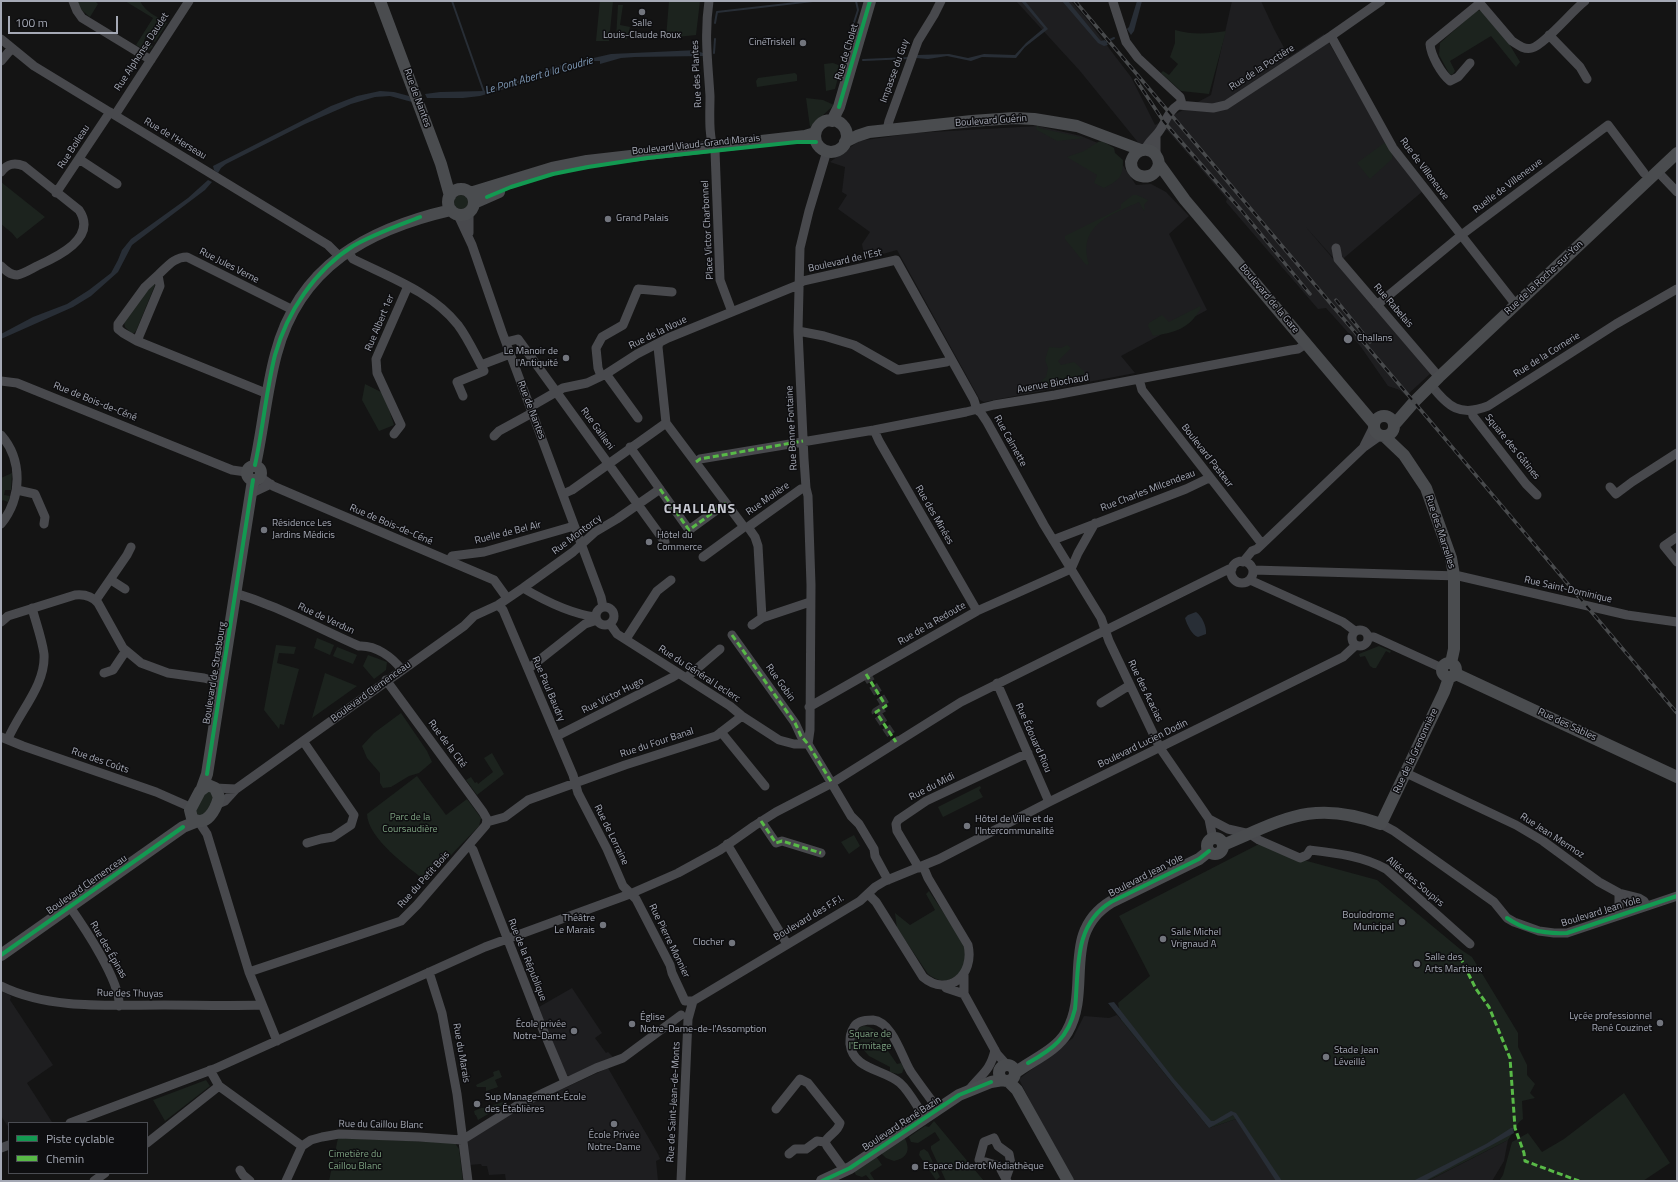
<!DOCTYPE html>
<meta charset="utf-8">
<style>
body{margin:0}
#map{position:relative;width:1678px;height:1182px;overflow:hidden;background:#141414;font-family:"Titillium Web",sans-serif}
canvas{display:block}
.frame{position:absolute;inset:0;border:2px solid #a5a9b5;pointer-events:none}
.legend{position:absolute;left:8px;top:1122px;width:140px;height:52px;box-sizing:border-box;background:#0e0e10;border:1px solid #4a4c52;margin:0;padding:5px 7px;list-style:none;font-size:12px;color:#a5a9b5}
.legend li{display:flex;align-items:center;gap:8px;height:20px}
.legend b{width:20px;border:1px solid #4a4c52}
.scale{position:absolute;left:8px;top:16px;width:110px;height:18px;box-sizing:border-box;border:2px solid #a5a9b5;border-top:0;padding-left:5px;font-size:12px;line-height:14px;white-space:nowrap;color:#a5a9b5;-webkit-text-stroke:3px #0e0e10;paint-order:stroke}
</style>
<div id="map">
<canvas width="1678" height="1182"></canvas>
<div class="frame"></div>
<ul class="legend">
<li><b style="height:5px;background:#139951"></b>Piste cyclable</li>
<li><b style="height:5px;background:#58b947"></b>Chemin</li>
</ul>
<div class="scale">100 m</div>
</div>
<script>
const context = document.querySelector('canvas').getContext('2d');
context.lineJoin = 'round';
function fill(path, color) { context.fillStyle = color; context.fill(path, 'evenodd'); }
function trace(path, color, width, dash) { context.strokeStyle = color; context.lineWidth = width; context.lineCap = dash ? 'butt' : 'round'; context.setLineDash(dash || []); context.stroke(path); }
function drawText(font, color, halo, rows, align = 'center') {
  context.font = font + ' "Titillium Web",sans-serif'; context.lineWidth = 3; context.setLineDash([]); context.textBaseline = 'middle'; context.strokeStyle = halo; context.fillStyle = color; for (const [text, x, y, turn = 0] of rows) {
    context.save(); context.translate(x, y); context.rotate((+turn || 0) * Math.PI / 180); context.textAlign = isNaN(turn) ? turn : align; if (halo) context.strokeText(text, 0, 0); context.fillText(text, 0, 0); context.restore();
  }
}
const built = new Path2D(`
 M1016,1H1071L1086,18L1131,77L1155,125L1211,95L1232,1H1261L1274,29L1289,57L1324,34L1393,154L1423,191L1338,263L1305,226L1431,373L1406,396L1400,390L1388,386L1361,347L1326,308L1318,309L1226,202L1227,199L1167,130L1152,135L1141,146L1080,71Z
 M1038,126L1081,136L1112,149L1136,185L1151,184L1166,192L1189,216L1169,234L1207,310L1121,356L1135,373L984,402L980,400L897,250L865,259L862,244L870,232L838,209L847,195L842,192L845,167L830,162L859,141L914,133Z
 M572,988L602,1033L595,1038L606,1053L608,1052L613,1057L569,1076L564,1074L539,1007Z
 M1,991L11,996L10,1000L53,1065L27,1083L52,1122L49,1123H9V1128L1,1116Z
 M1117,1015L1209,1128L1239,1118L1278,1181H1074L1030,1101L1019,1079L1073,1038L1084,1016L1109,1018Z
 M608,1068L658,1154L660,1159L656,1161L658,1181H506L505,1174L489,1175L487,1166H482L481,1164L469,1165L467,1141L517,1110Z
 M1508,1140L1504,1161L1492,1181H1428Z`);
const green = new Path2D(`
 M78,1H95L98,4L90,17L79,8Z
 M125,1H140C145,12 158,17 167,23L155,42L146,37L144,40L153,46L148,51H146L136,45L153,18Z
 M600,1H613L609,41H596Z
 M669,1H700L696,35L666,38Z
 M618,5H623L620,25L630,27L627,39L617,40L616,38Z
 M1477,10L1481,11L1508,42L1520,62L1516,67L1491,36L1450,61L1455,71L1453,74L1450,75L1439,55L1440,43Z
 M1175,30C1192,35 1209,34 1226,31L1209,94L1181,91L1161,73L1163,71L1169,75L1178,64L1170,57L1175,43Z
 M833,63L841,66L835,89L826,91L824,64Z
 M795,73L797,75V81L757,87L756,81L758,78Z
 M806,98L823,100L834,105L810,127Z
 M1038,124L1039,128L1084,138L1057,141L1037,130L1036,128Z
 M1102,141L1114,148L1115,153L1123,160C1123,178 1119,180 1104,188L1094,183L1097,175L1067,157L1084,151L1098,142Z
 M1387,141L1393,152L1392,159L1370,179L1357,163Z
 M1,182L45,217L17,239L12,233L1,224Z
 M454 202a7 7 0 1 1 14 0a7 7 0 1 1-14 0Z
 M1133,195H1137L1148,200L1144,205L1145,209L1144,211L1139,202C1111,215 1077,225 1089,264L1086,265L1065,239V236L1121,208V204Z
 M154,284L155,285L136,331L134,333H131L125,327L124,322L144,294Z
 M1200,306L1201,308C1189,329 1176,332 1153,336L1148,326L1149,323L1162,315L1169,322Z
 M1067,345L1071,348L1058,361L1061,365L1074,362L1084,371V380L1047,387L1040,385L1039,383L1046,377L1048,368L1045,360L1049,347L1061,348Z
 M365,384L379,391L384,394L394,425L379,431L362,400Z
 M12,473L11,490H5L4,495L10,496L8,502L3,500L1,503V478Z
 M317,638L334,645L330,655L314,648Z
 M276,645L296,647L294,654L279,653L277,663L299,669L284,725L280,724L279,729L264,710Z
 M1379,646L1391,651L1390,653L1386,651L1376,668H1373L1370,666L1365,656L1360,657L1359,654Z
 M337,647L357,655L353,664L333,656Z
 M368,655L387,662L386,670L374,679L363,666Z
 M325,673L357,686L312,718Z
 M401,713L427,751L432,762L419,773L409,776L391,787L383,788L380,783V773L367,758L362,746L374,733Z
 M492,753L504,774L477,795L466,780L471,777L475,783L477,782L478,784L493,772L484,758Z
 M417,776L446,815L467,799L481,818L479,826L426,881C408,867 368,839 367,814Z
 M980,786L981,788L979,790L983,797L943,817L938,807Z
 M209,790L215,796L205,815L202,817L194,812L203,793Z
 M854,835L860,846L849,854L841,842Z
 M1261,843L1296,858L1377,880L1460,949L1472,957L1518,1033V1047L1527,1065V1075L1535,1084L1530,1093L1535,1098L1522,1101L1523,1119L1519,1122L1508,1140L1427,1181H1278L1239,1118L1209,1128L1121,1020L1118,1003L1150,976L1119,916Z
 M929,891L965,945L966,967C952,979 946,987 928,974L897,928L895,913L910,925L935,910L926,894Z
 M863,1026C872,1026 878,1032 883,1038L881,1041L897,1064L901,1063L904,1068L902,1073L898,1074L890,1072V1067L869,1056L860,1046L857,1047C852,1039 854,1029 863,1026Z
 M499,1070L502,1077L495,1080L498,1087L486,1091V1087H477L476,1085L494,1076L493,1072Z
 M206,1080L210,1086L165,1121L153,1100Z
 M1624,1093L1670,1163L1643,1181H1499L1503,1175L1512,1142L1528,1133L1542,1152L1564,1139Z
 M506,1101L507,1103L478,1120L476,1115H475L474,1111L481,1108H492L493,1105Z
 M934,1121L984,1181H946L931,1149V1146L940,1140L935,1132L918,1143L911,1142L909,1137L925,1126L929,1127Z
 M904,1137C911,1149 908,1158 894,1161L886,1158L881,1153Z
 M338,1138L455,1143L459,1149L463,1181H329Z
 M924,1149L928,1152L940,1177L936,1180L919,1155L920,1151Z
 M876,1156L882,1165L870,1173L875,1181H871L866,1175L862,1177L856,1175L854,1171Z`);
const water = new Path2D(`
 M1021,1H1025L1048,29L1025,47L1016,58L982,57L971,61L947,56L928,59L916,58L917,55L949,54L968,58L984,54L1015,55L1026,43L1044,28Z
 M1062,1H1068L1099,39L1101,41L1105,40L1108,45L1104,46L1098,43Z
 M1137,1H1142L1134,31L1131,35L1127,29L1129,27Z
 M698,50L700,52L703,53V56L635,57L621,58L600,64V61H594L558,70L546,77L480,96L463,98H427L425,94L440,92L484,91L538,75L554,67L611,54Z
 M380,91L394,92L409,96L412,102L390,96L375,97L351,104L305,124L226,164L221,168L218,173L214,170L213,166L331,106L357,96Z
 M208,180L212,182L205,190L132,245L118,272L91,296L73,307L1,339V334L33,317L67,304L89,290L111,273L118,260L122,250L131,239L188,198Z
 M1196,612C1202,616 1207,627 1206,634L1198,637C1192,635 1187,625 1185,618L1188,615Z
 M1114,1002L1174,1079L1211,1121H1214L1231,1111L1236,1113L1282,1181H1276L1233,1115L1209,1128L1108,1003Z
 M1511,1128H1513L1514,1133L1425,1181H1413L1486,1144Z`);
const stream = new Path2D(`
 M452,1L484,92
 M715,23L717,12L813,1
 M1104,43L1114,38
 M714,53L715,39
 M843,57L858,10L856,1
 M863,60L909,58`);
const minorTunnel = new Path2D(`
 M866,674L886,706L876,712L896,742`);
const minor = new Path2D(`
 M73,1L77,11L82,18L151,60
 M709,1C704,35 708,63 710,96C710,112 708,138 715,151L720,280L732,312
 M1478,1L1512,41C1518,45 1524,50 1532,48C1544,45 1572,11 1585,1
 M1113,2L1126,42L1138,58L1180,97L1182,104
 M1549,35L1580,67L1587,79
 M1331,36L1393,148L1516,305
 M1,39L34,66L328,245L339,256
 M1,61L12,48
 M1470,63L1458,77L1450,81C1441,73 1431,56 1430,44L1480,3
 M115,115L189,1
 M887,130L889,121L918,41L934,15L941,1
 M1144,150C1148,144 1152,139 1157,134C1165,125 1167,112 1178,105L1213,108L1226,105L1331,36L1381,1
 M1156,155V135
 M79,159L117,184
 M1657,171L1677,192
 M1,172C7,164 14,162 24,166L79,210C98,238 57,257 37,266C31,269 23,274 17,275C10,275 5,270 1,266
 M56,193L110,112
 M469,213V233
 M458,215L472,245L502,332L601,597L603,607
 M1336,248L1338,259L1439,377
 M347,251L353,259C389,277 432,292 458,325C467,337 474,352 481,365L510,354
 M1377,305L1464,233L1608,125L1644,173
 M798,331L824,336L854,345L898,370L946,362L951,360
 M137,341L123,333L118,329V324L145,287L158,275
 M506,342L518,339L665,542
 M659,343L658,347L666,423L744,527
 M606,374L638,418
 M601,376L598,368L596,348L602,337L623,325L638,289L672,292
 M1139,379L1142,390L1262,544
 M1,381L17,383L232,470L246,472
 M1431,385C1448,407 1460,417 1488,406L1616,324L1677,289
 M268,394L137,341L160,286L158,275C167,267 174,257 187,257L293,310
 M463,396L457,382L484,371L481,365
 M530,407L563,388L587,383L606,374L637,354L668,338L798,285L803,281L896,260L974,400L977,410L981,413L987,422L1044,525L1101,618L1109,641L1160,748L1209,819L1213,839
 M1472,411L1473,416L1526,484L1537,495
 M874,430L879,441L977,611
 M394,434L401,425L377,373L376,359L408,286
 M1,435C23,460 22,498 1,524
 M494,436L499,431L532,413
 M1364,446L1374,426
 M630,447L689,530L726,503
 M696,462L700,459L874,430L966,412L994,405L1055,395L1291,350L1298,349L1306,344
 M260,477L273,486L308,501L494,580L507,598
 M1610,487L1616,494L1632,482L1677,453
 M17,490L35,494L45,517L44,524
 M252,493L271,484
 M563,494L572,490L666,423
 M748,527L755,537L758,546L762,618
 M1677,537L1664,546L1677,562
 M1053,540L1186,489L1209,478
 M703,557L744,527H748L801,489L806,488
 M449,561L452,556L484,552L574,526
 M1231 572a11 11 0 1 1 22 0a11 11 0 1 1-22 0Z
 M1243,562L1252,551L1257,549L1364,447L1381,435
 M1071,569L1078,553L1095,523
 M1253,570L1459,576L1627,615L1677,622
 M111,580L125,589
 M1250,580L1343,622L1355,631
 M523,588C545,601 571,614 596,617
 M236,594C248,596 260,602 271,606C301,618 329,633 359,646C376,645 392,657 402,670
 M96,600L127,555L131,547
 M498,605L503,610L573,775L578,793L607,849L623,886L636,899L670,965L672,973L685,1001H693L860,901L875,887L885,881L939,859L1049,802L1343,657L1356,645
 M596 616a9 9 0 1 1 18 0a9 9 0 1 1-18 0Z
 M1,622L8,616L75,595C84,594 92,596 98,603L123,648L141,663L168,673L204,678L222,683
 M610,624L617,634L730,706L742,716L779,740L794,744H808
 M752,625L762,618L810,602
 M1352 638a8 8 0 1 1 16 0a8 8 0 1 1-16 0Z
 M732,635L795,723L801,736L808,744L822,767L851,816L859,824L874,849L875,856L888,880
 M1368,637H1374L1442,668
 M626,639L657,591L671,580
 M528,669L585,624L597,620
 M104,673L113,670L123,655L127,652
 M686,678L720,649
 M997,683L1049,802
 M1101,703L1130,685
 M809,707L977,611L1071,569
 M721,732L765,786
 M557,736L673,677L678,674
 M1,737L23,746L156,792L190,807
 M8,739C19,712 46,685 44,654C42,639 36,623 32,608
 M303,741L354,815L351,825L333,837L321,839L307,843
 M808,744L810,730L811,585L808,496L806,488L804,459L798,331L800,248L809,211L827,151
 M1406,773L1516,825L1543,841L1599,882L1619,893L1639,898L1644,901L1646,906
 M215,788L236,789L225,801L215,805
 M236,789L464,626L474,616L498,605L523,588L573,552L595,532L617,519L660,489
 M1209,819L1228,829L1250,834L1259,840L1300,858L1307,855L1310,850C1336,853 1363,856 1386,869L1470,944
 M761,821L776,843L782,841L821,853
 M199,822L207,834L249,972L277,1041
 M487,822L505,817L528,800L625,765L716,736L742,716
 M1381,824L1394,831L1494,902L1507,918L1514,922L1539,931L1554,933H1567L1677,896
 M727,844L787,944
 M469,846L473,850L541,1025L565,1082
 M919,868L897,831L896,824L898,820L926,801L1028,753
 M1619,893V915
 M868,894L876,902L923,977C948,998 975,975 968,945L928,878L923,866
 M70,907C84,927 121,982 119,1006
 M249,972L401,921L417,905L486,825L487,819L483,812L386,680
 M429,972L442,1013L457,1094L468,1181
 M964,975V994L997,1054L1006,1064
 M944,985L946,988L964,994
 M1,986C50,1010 110,1005 164,1005C196,1005 229,1006 262,1005
 M210,1070L219,1086L302,1146L311,1140L322,1137L339,1134L419,1137L462,1140
 M968,1091C981,1074 990,1072 995,1050
 M776,1109L800,1079L808,1083L840,1123C838,1132 829,1134 825,1142L827,1146L845,1171
 M925,1118C917,1107 910,1092 900,1083C884,1069 853,1070 850,1044C850,1037 850,1033 854,1027C857,1021 866,1020 873,1020C893,1022 902,1058 911,1072C920,1085 929,1097 938,1109
 M70,1123L214,1069L485,947L630,894L678,873L720,850L754,826L776,812L832,783L961,702L1229,569H1232
 M462,1140L518,1105L596,1068L623,1058L681,1015
 M147,1143L219,1086
 M1,1148L9,1145
 M789,1154L795,1149H806L817,1141L825,1142
 M240,1170L243,1175L250,1181
 M1006,1178L1011,1164L1009,1154L998,1146L994,1138L984,1142L979,1160L999,1166L1007,1181
 M94,1181L105,1173
 M286,1181L302,1146
 M681,1181L688,1019L693,1001`);
const major = new Path2D(`
 M380,1L441,164L450,196
 M815 136a16 16 0 1 1 32 0a16 16 0 1 1-32 0Z
 M832,121L839,107L870,1
 M845,142L857,136L869,132L972,121L1014,118L1034,119L1077,126L1141,150
 M1159,164C1155,182 1131,180 1131,162C1136,145 1157,146 1159,164L1185,200L1374,424
 M448 202a13 13 0 1 1 26 0a13 13 0 1 1-26 0Z
 M470,193L552,168L587,161L805,136L815,133
 M474,203L499,192
 M1374 426a10 10 0 1 1 20 0a10 10 0 1 1-20 0Z
 M1394,425L1414,402L1439,377L1677,153
 M1384,436L1404,455L1426,488L1451,558L1454,575V649L1451,663
 M255,465C263,429 266,391 276,354C299,266 368,229 451,210
 M247 473a7 7 0 1 1 14 0a7 7 0 1 1-14 0Z
 M1442 670a7 7 0 1 1 14 0a7 7 0 1 1-14 0Z
 M1456,674L1677,777
 M208,785L215,788L219,797C216,809 206,829 192,818L190,810L200,791Z
 M202,788L207,774L253,480
 M1207 846a8 8 0 1 1 16 0a8 8 0 1 1-16 0Z
 M1223,845C1285,819 1313,799 1381,824L1444,692L1449,678
 M1,955L183,827L198,821
 M999 1073a8 8 0 1 1 16 0a8 8 0 1 1-16 0Z
 M1015,1073C1032,1060 1056,1051 1067,1032C1092,989 1060,933 1111,902L1199,859L1209,851
 M1008,1081L1017,1090L1068,1181
 M822,1181L850,1168L959,1095L991,1082L1003,1080`);
const rail = new Path2D(`
 M1075,1L1677,713
 M1136,80L1164,122L1241,210L1310,294
 M1336,300L1370,342`);
const quiet = new Path2D(`
 M696,462L700,459L803,441
 M660,489L689,530L726,503
 M732,635L795,723L801,736L808,744L832,783
 M866,674L886,706L876,712L896,742
 M761,821L776,843L782,841L821,853
 M1460,957L1476,989L1489,1007L1510,1058L1515,1128L1524,1153L1525,1161L1579,1181`);
const cycleway = new Path2D(`
 M839,107L870,1
 M487,197L511,187L553,174L588,167L647,158L797,142H816
 M255,465C263,429 266,391 275,355C287,312 315,270 353,246C374,234 397,226 420,217
 M207,774L253,480
 M1507,918C1524,930 1546,934 1567,933L1677,896
 M1,955L183,827
 M1028,1063C1053,1049 1068,1038 1075,1009C1079,970 1073,925 1111,902L1199,859L1209,851
 M822,1181L850,1168L959,1095L991,1082`);
const markers = [
 [642,12,4,"#72757d"],
 [803,43,4,"#72757d"],
 [608,219,4,"#72757d"],
 [1348,339,5,"#72757d"],
 [566,358,4,"#72757d"],
 [264,530,4,"#72757d"],
 [649,542,4,"#72757d"],
 [967,826,4,"#72757d"],
 [1402,922,4,"#72757d"],
 [603,925,4,"#72757d"],
 [1163,939,4,"#72757d"],
 [732,943,4,"#72757d"],
 [1417,964,4,"#72757d"],
 [1660,1023,4,"#72757d"],
 [632,1024,4,"#72757d"],
 [574,1031,4,"#72757d"],
 [1326,1057,4,"#72757d"],
 [477,1104,4,"#72757d"],
 [614,1124,4,"#72757d"],
 [915,1167,4,"#72757d"]
];
const poiNames = [
 ["Salle",642,24,"center"],
 ["Louis-Claude Roux",642,36,"center"],
 ["CinéTriskell",795,43,"right"],
 ["Grand Palais",616,219],
 ["Challans",1357,339],
 ["Le Manoir de",558,352,"right"],
 ["l'Antiquité",558,364,"right"],
 ["Résidence Les",272,524],
 ["Jardins Médicis",272,536],
 ["Hôtel du",657,536],
 ["Commerce",657,548],
 ["Hôtel de Ville et de",975,820],
 ["l'Intercommunalité",975,832],
 ["Boulodrome",1394,916,"right"],
 ["Municipal",1394,928,"right"],
 ["Théâtre",595,919,"right"],
 ["Le Marais",595,931,"right"],
 ["Salle Michel",1171,933],
 ["Vrignaud A",1171,945],
 ["Clocher",724,943,"right"],
 ["Salle des",1425,958],
 ["Arts Martiaux",1425,970],
 ["Lycée professionnel",1652,1017,"right"],
 ["René Couzinet",1652,1029,"right"],
 ["Église",640,1018],
 ["Notre-Dame-de-l'Assomption",640,1030],
 ["École privée",566,1025,"right"],
 ["Notre-Dame",566,1037,"right"],
 ["Stade Jean",1334,1051],
 ["Léveillé",1334,1063],
 ["Sup Management-École",485,1098],
 ["des Établières",485,1110],
 ["École Privée",614,1136,"center"],
 ["Notre-Dame",614,1148,"center"],
 ["Espace Diderot Médiathèque",923,1167]
];
const streetNames = [
 ["Rue Alphonse Daudet",142,52,-57],
 ["Rue de Cholet",847,52,-73],
 ["Rue de la Poctière",1262,68,-33],
 ["Impasse du Guy",895,71,-70],
 ["Rue des Plantes",697,74,-93],
 ["Rue de Nantes",417,98,70],
 ["Boulevard Guérin",991,121,-4],
 ["Rue de l'Herseau",175,139,31],
 ["Boulevard Viaud-Grand Marais",696,145,-6],
 ["Rue Boileau",74,147,-57],
 ["Rue de Villeneuve",1424,169,53],
 ["Ruelle de Villeneuve",1508,186,-37],
 ["Place Victor Charbonnel",708,230,-93],
 ["Boulevard de l'Est",845,261,-13],
 ["Rue Jules Verne",229,266,27],
 ["Rue de la Roche-sur-Yon",1544,278,-43],
 ["Boulevard de la Gare",1269,299,50],
 ["Rue Rabelais",1393,306,49],
 ["Rue Albert 1er",380,323,-67],
 ["Rue de la Noue",658,333,-26],
 ["Rue de la Cornerie",1547,355,-32],
 ["Avenue Biochaud",1053,384,-10],
 ["Rue de Bois-de-Céné",95,402,22],
 ["Rue de Nantes",531,410,69],
 ["Rue Bonne Fontaine",792,428,-93],
 ["Rue Gallieni",597,429,54],
 ["Rue Calmette",1010,441,61],
 ["Square des Gâtines",1512,447,51],
 ["Boulevard Pasteur",1207,456,52],
 ["Rue Charles Milcendeau",1148,491,-21],
 ["Rue Molière",768,499,-35],
 ["Rue des Minées",934,515,60],
 ["Rue de Bois-de-Céné",391,525,23],
 ["Rue des Marzelles",1440,532,72],
 ["Ruelle de Bel Air",508,533,-14],
 ["Rue Montorcy",577,535,-37],
 ["Rue Saint-Dominique",1568,590,13],
 ["Rue de Verdun",326,619,25],
 ["Rue de la Redoute",932,624,-30],
 ["Boulevard de Strasbourg",215,673,-81],
 ["Rue du Général Leclerc",699,674,33],
 ["Rue Gobin",780,683,54],
 ["Rue Paul Baudry",548,689,67],
 ["Rue des Acacias",1145,691,64],
 ["Boulevard Clemenceau",371,692,-36],
 ["Rue Victor Hugo",613,696,-27],
 ["Rue des Sables",1567,725,25],
 ["Rue Édouard Riou",1033,738,66],
 ["Rue du Four Banal",657,743,-18],
 ["Rue de la Cité",447,744,53],
 ["Boulevard Lucien Dodin",1143,744,-26],
 ["Rue de la Grenonnière",1416,751,-65],
 ["Rue des Coûts",100,761,19],
 ["Rue du Midi",932,787,-27],
 ["Rue de Lorraine",611,835,64],
 ["Rue Jean Mermoz",1552,836,33],
 ["Boulevard Jean Yole",1146,876,-27],
 ["Rue du Petit Bois",424,880,-48],
 ["Allée des Soupirs",1415,882,40],
 ["Boulevard Clemenceau",87,885,-35],
 ["Boulevard Jean Yole",1601,912,-17],
 ["Boulevard des F.F.I.",809,918,-31],
 ["Rue Pierre Monnier",669,941,64],
 ["Rue des Épinas",108,950,60],
 ["Rue de la République",527,960,68],
 ["Rue des Thuyas",130,994,1],
 ["Rue du Marais",461,1053,80],
 ["Rue de Saint-Jean-de-Monts",674,1102,-87],
 ["Boulevard René Bazin",902,1124,-33],
 ["Rue du Caillou Blanc",381,1125,1]
];
const parkNames = [
 ["Parc de la",410,818],
 ["Coursaudière",410,830],
 ["Square de",870,1035],
 ["l'Ermitage",870,1047],
 ["Cimetière du",355,1155],
 ["Caillou Blanc",355,1167]
];
const waterNames = [
 ["Le Pont Abert à la Coudrie",539,76,-16]
];
const districtNames = [
 ["CHALLANS",700,510]
];
fill(built, '#1e1e20');
fill(green, '#1c231e');
fill(water, '#282e36');
trace(stream, '#282e36', 2);
trace(minorTunnel, '#313234', 9, [9, 4.5]);
trace(minor, '#48494d', 9);
trace(major, '#4a4c4f', 12);
trace(rail, '#484a4c', 3.5);
trace(rail, '#0e0e10', 2, [6]);
trace(quiet, '#58b947', 3, [6, 3]);
trace(cycleway, '#139951', 4);
for (const [x, y, r, color] of markers) { const dot = new Path2D(); dot.arc(x, y, r, 0, 2 * Math.PI); context.fillStyle = color; context.fill(dot); trace(dot, '#0e0e10', 1.5); }
drawText('10px', '#a5a9b5', '#0e0e10', poiNames, 'left');
drawText('10px', '#a5a9b5', '#0e0e10', streetNames);
drawText('10px', '#7ca180', '#0e0e10', parkNames);
drawText('italic 11px', '#7b95b1', '#0e0e10', waterNames);
context.letterSpacing = '1px';
drawText('bold 14px', '#c6c8d1', '#0e0e10', districtNames);
context.letterSpacing = '0px';
</script>
